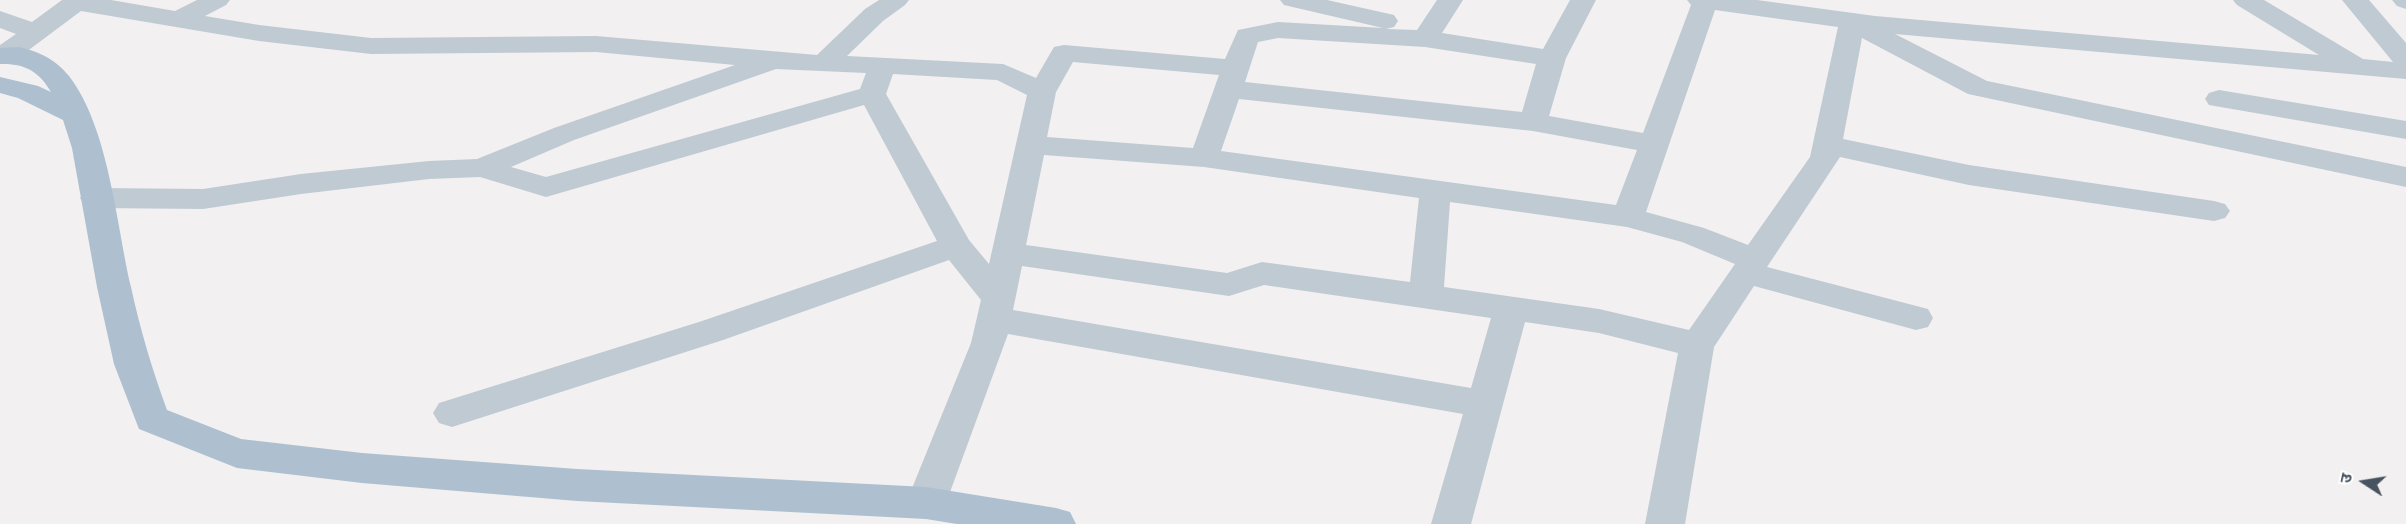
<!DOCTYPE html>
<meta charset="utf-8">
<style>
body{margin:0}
#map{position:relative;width:2406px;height:524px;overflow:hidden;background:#f2f0f0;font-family:"Space Grotesk","Noto Sans Devanagari",sans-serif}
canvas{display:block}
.north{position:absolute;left:2334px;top:452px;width:60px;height:60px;-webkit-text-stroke:4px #fff;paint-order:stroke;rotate:282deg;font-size:16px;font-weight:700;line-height:24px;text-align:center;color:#47535f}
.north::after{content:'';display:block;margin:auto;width:21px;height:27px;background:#47535f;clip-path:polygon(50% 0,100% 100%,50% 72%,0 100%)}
</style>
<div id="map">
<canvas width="2406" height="524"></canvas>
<div class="north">उ</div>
</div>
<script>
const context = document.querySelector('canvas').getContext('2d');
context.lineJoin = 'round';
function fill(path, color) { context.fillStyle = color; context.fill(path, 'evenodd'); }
const minor = new Path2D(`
 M62,0H111L175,11L197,0H230L226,5L205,16L259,25L371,38L596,36L817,55L865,9L879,0H909L905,5L883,21L847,56L1003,64L1036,78L1054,47L1064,45L1225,59L1238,30L1278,22L1383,28L1284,5L1280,0H1327L1394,15L1398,21L1394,27L1386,29L1417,30L1437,0H1463L1442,33L1543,49L1570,0H1596L1566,58L1549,116L1643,133L1691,5L1687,0H1757L1875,16L2319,55L2237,5L2233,0H2264L2363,59L2393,62L2342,0H2369L2406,43V79L1895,34L1987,81L2406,167V187L1968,94L1862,38L1843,139L1969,165L2214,201L2225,204L2230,211L2225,218L2214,221L1969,185L1840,157L1767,267L1928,309L1933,318L1928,327L1916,330L1754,286L1714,347L1685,524H1645L1678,353L1599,333L1525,322L1471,524H1431L1463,414L1008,334L946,503L940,514L926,519L912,514L906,503L971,343L981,300L949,260L723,340L452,427L439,423L433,413L439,403L699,322L937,241L864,105L546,197L480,177L429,179L301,194L203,209L96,208L85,205L80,198L85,191L96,188L203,189L301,174L429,161L477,159L554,128L735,65L596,52L371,54L259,41L81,11L14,61L0,62V45L16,34L0,28V11L32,22ZM1715,10L1838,27L1810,157L1748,245L1704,228L1646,212ZM1278,38L1425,47L1536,64L1522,112L1245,82L1258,42ZM1073,62L1219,75L1193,148L1047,137L1056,92ZM776,69L866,73L860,89L546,177L511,167L574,140ZM893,74L997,80L1027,95L989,264L969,240L886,94ZM1239,99L1533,131L1637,150L1616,205L1221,151ZM1044,155L1204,167L1419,198L1410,282L1262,262L1227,273L1026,245ZM1450,202L1627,227L1682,242L1735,264L1689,330L1599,309L1444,287ZM1022,266L1229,296L1264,285L1491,318L1471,388L1013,310Z
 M2392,0H2406V9L2397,6Z
 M2219,90L2406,121V139L2209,105L2205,99L2209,93Z`);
const major = new Path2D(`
 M19,47C40,52 55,59 69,76C109,128 116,223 131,287C140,329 152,369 167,410L241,439L362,453L577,469L926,487L1056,508L1070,512L1076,524H957L926,519L577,501L362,483L237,468L139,429L114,364L97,287L72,148L63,120L18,98L0,93V77L38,86L51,92C39,71 24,63 0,64V48Z`);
fill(minor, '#c0cad2');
fill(major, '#aebfd0');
</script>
